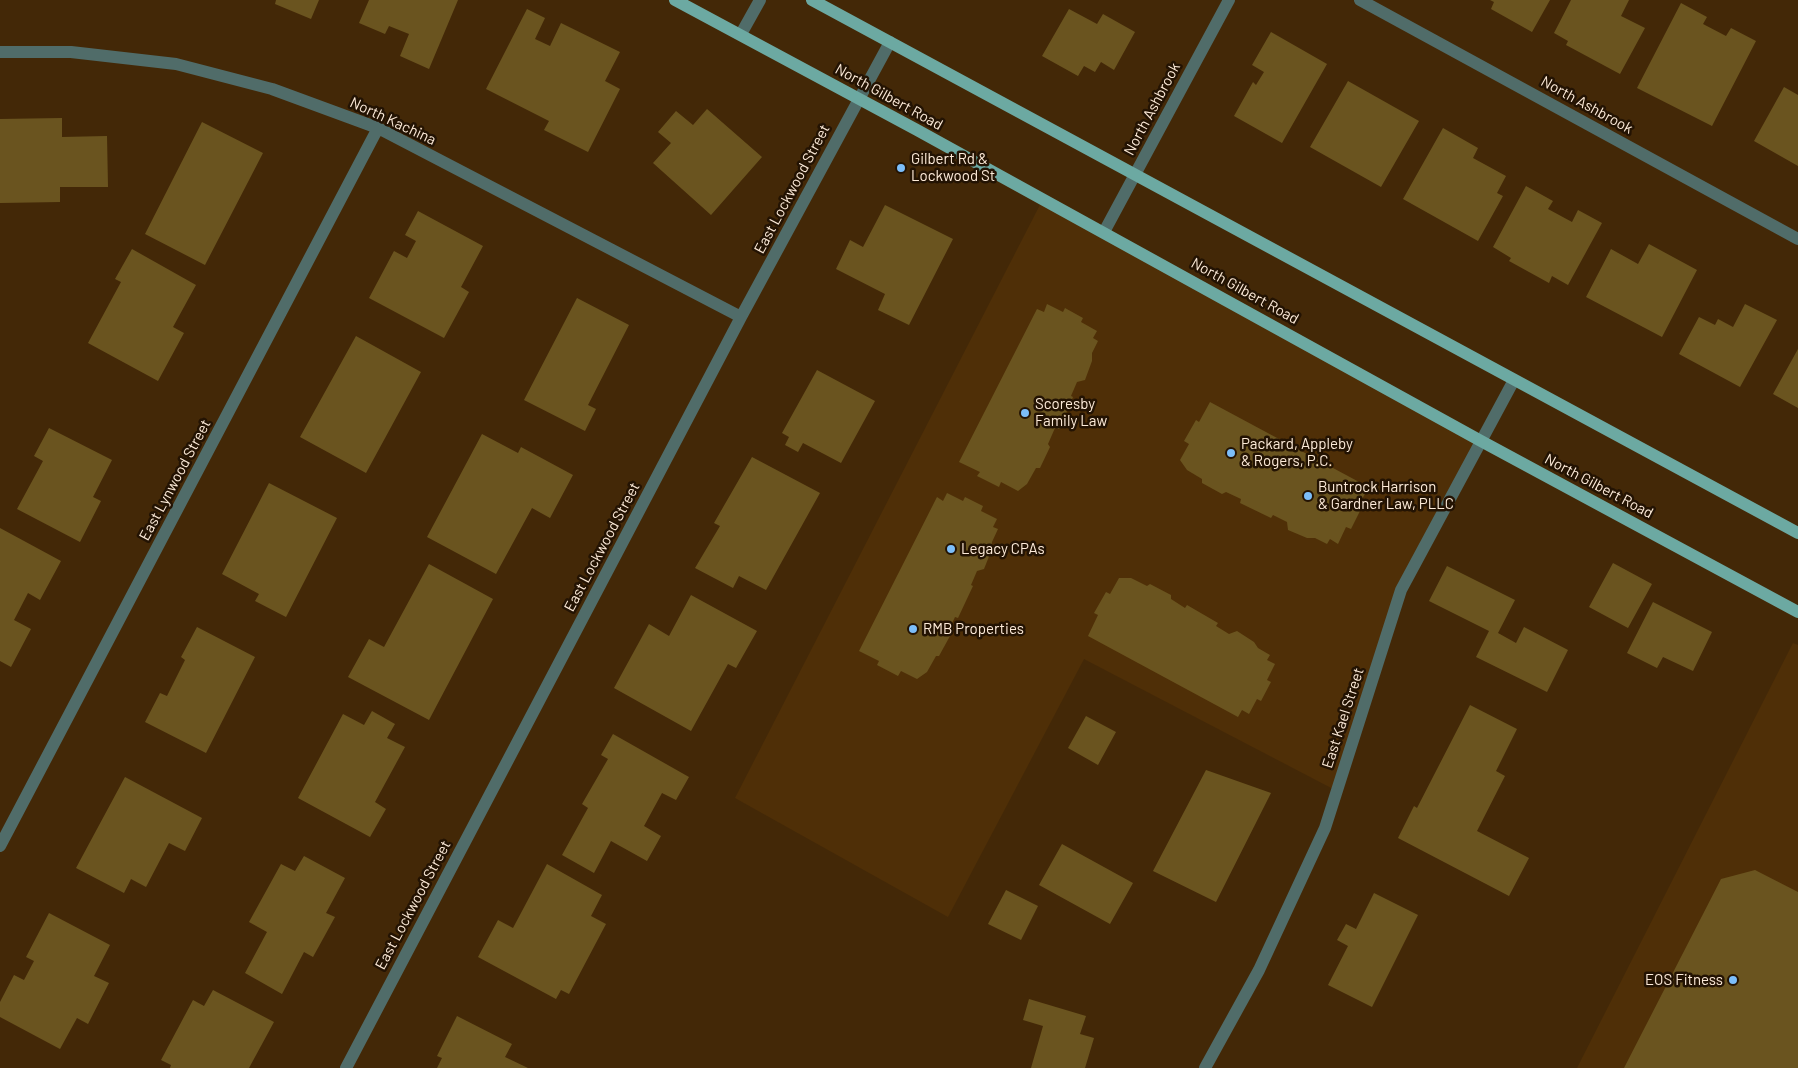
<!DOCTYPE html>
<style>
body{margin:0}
canvas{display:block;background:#432807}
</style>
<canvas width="1798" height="1068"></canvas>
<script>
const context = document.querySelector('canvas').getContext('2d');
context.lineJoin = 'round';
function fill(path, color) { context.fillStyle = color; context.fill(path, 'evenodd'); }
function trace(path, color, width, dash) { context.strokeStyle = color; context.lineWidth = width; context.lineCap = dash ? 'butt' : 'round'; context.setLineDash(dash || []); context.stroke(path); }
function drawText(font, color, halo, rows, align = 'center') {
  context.font = font + ' Barlow,sans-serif'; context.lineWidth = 5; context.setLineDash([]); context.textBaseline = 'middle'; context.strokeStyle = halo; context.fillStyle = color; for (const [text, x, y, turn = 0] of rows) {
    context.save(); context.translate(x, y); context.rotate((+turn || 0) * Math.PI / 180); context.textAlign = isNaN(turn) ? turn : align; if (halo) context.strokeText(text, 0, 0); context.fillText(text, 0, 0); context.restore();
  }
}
const built = new Path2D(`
 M1043,199L1481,441L1401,590L1337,791L1084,659L948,917L735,798Z
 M1793,643L1798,645V1068H1577Z`);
const building = new Path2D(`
 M276,0H319L311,19L275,4Z
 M369,0H458L429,69L400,56L409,34L389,26L385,34L359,23Z
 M1490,0H1550L1532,32L1491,9L1494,2Z
 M1571,0H1629L1621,16L1645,28L1620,74L1566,45L1568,41L1554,33Z
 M1681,3L1707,17L1703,24L1726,36L1731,28L1756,41L1712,126L1637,88Z
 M527,9L545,18L535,39L550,46L561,23L620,52L605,81L620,89L588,152L544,130L549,121L486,89Z
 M1069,9L1097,24L1103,14L1135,32L1114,70L1101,62L1095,72L1084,66L1078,76L1042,56Z
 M1271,32L1327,64L1282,143L1234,116L1253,82L1256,85L1264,72L1252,65Z
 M1348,81L1419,121L1381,187L1310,147Z
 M1784,87L1798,95V166L1754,141Z
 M707,109L762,157L711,215L653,163L671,143L658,132L676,111L693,125Z
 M62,118V137L107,136L108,187H60V202L0,203V119Z
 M202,122L263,153L205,265L145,234Z
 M1443,128L1478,148L1473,158L1506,176L1497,193L1503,196L1478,241L1403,199Z
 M1526,186L1553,201L1548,209L1572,222L1578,210L1602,223L1568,285L1552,276L1549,283L1509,261L1511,258L1493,247Z
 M885,205L953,239L909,325L878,310L885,294L836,269L850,240L863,247Z
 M418,211L483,246L461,287L469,292L444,338L369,298L394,251L407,258L416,241L405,235Z
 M1649,244L1697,270L1662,337L1586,297L1611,249L1638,264Z
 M132,249L196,285L173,327L184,333L158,381L88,343L121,282L115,279Z
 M577,298L629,325L588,405L596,409L585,431L524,400Z
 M1047,304L1063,312L1065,308L1083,318L1081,322L1097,331L1093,338L1098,341L1092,353V361L1085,380L1077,382L1071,396L1073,397L1059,429L1055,428L1048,444L1050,447L1040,468H1036L1027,484L1018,491L1001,482L999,487L977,476L980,472L959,462L1037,309L1044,312Z
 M1745,304L1777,320L1740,387L1679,354L1699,317L1715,325L1718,319L1733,327Z
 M356,336L421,372L366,473L300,437Z
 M1798,349V408L1773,394Z
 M817,370L875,401L841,463L803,443L798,452L785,445L789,437L782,433Z
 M1210,402L1361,483L1358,490L1365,494L1356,509L1360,511L1351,529L1346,527L1338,544L1330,539L1327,544L1315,538H1307L1288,530L1287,522L1273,515L1271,518L1240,503L1241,499L1226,492L1222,494L1202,483V479L1187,470L1180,460L1189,444L1184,441L1196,420L1199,422Z
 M49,428L112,460L93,497L101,501L80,542L17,509L43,461L34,456Z
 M482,434L518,453L521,447L573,475L550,518L532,508L496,574L427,537Z
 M752,457L820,493L766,590L739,576L733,588L695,568L720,526L714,523Z
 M269,483L337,518L286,617L255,601L259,594L222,574Z
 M947,493L963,501L965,497L983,506L981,511L997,519L993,527L998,529L992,542V549L984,569L977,571L971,585L973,586L958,618L955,617L948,632L950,636L939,656H936L927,672L917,679L901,671L898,676L877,665L879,661L859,651L937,497L943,501Z
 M0,528L61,561L40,600L28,593L14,620L31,629L11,667L0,661Z
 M1613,563L1652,584L1628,628L1589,607Z
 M429,564L493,599L429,720L348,677L369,639L384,647Z
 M1447,566L1515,600L1498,633L1516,643L1524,627L1568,650L1547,692L1476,657L1489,631L1429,601Z
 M1119,578H1131L1147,586L1150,584L1171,595V599L1185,608L1187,605L1218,623L1216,626L1229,634L1237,631L1254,642L1258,648L1270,655L1267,660L1275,664L1267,680L1271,682L1261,701L1257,699L1249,714L1242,710L1238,717L1088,636L1098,615L1094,613L1106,592L1110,594Z
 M691,595L757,631L736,668L728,664L691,731L614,688L649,624L669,636Z
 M1653,602L1712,632L1693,671L1663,657L1657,668L1627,653Z
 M197,627L255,657L206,753L145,722L160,693L167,696L185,660L181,657Z
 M1470,705L1517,729L1496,771L1505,776L1477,831L1529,858L1509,896L1398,838L1414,806L1417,808Z
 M372,711L395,724L387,738L405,747L375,802L386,809L370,837L298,798L343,714L364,725Z
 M1086,716L1116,732L1098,765L1068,748Z
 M613,734L689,777L676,800L662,793L644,826L661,836L647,861L611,841L594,873L562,855L588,808L582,804L608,759L601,755Z
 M1206,770L1271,793L1216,902L1153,871Z
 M125,777L202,818L185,851L169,843L146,887L131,879L124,893L76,868Z
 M1062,844L1133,883L1110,924L1039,885Z
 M304,856L345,878L326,913L335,917L313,957L304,952L282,994L245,973L267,932L249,922L281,864L295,871Z
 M547,864L602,895L591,916L606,924L569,994L561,990L556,999L478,957L498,920L513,928Z
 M1755,870L1798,892V1068H1624L1721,879Z
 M1006,890L1038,906L1021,940L988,924Z
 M1374,893L1418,915L1372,1007L1328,985L1348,946L1337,940L1346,924L1356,929Z
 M49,913L110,945L94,976L109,983L88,1024L77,1018L60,1049L0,1017V1002L14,975L24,980L34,961L26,957Z
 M213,990L274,1022L249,1068H170L171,1065L161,1060L193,1000L204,1006Z
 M1029,999L1086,1016L1080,1034L1094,1038L1085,1068H1031L1043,1026L1023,1020Z
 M457,1016L512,1044L505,1057L528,1068H437L442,1058L437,1056Z`);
const street = new Path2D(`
 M1360,0L1798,239
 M741,34L760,0
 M0,52H71L176,64L272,89L378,128L741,317
 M1104,232L1229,0
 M0,846L378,128
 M346,1068L741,317L890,42
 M1205,1068L1259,970L1325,828L1401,590L1514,380`);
const primary = new Path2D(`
 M675,0L917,130L1481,441L1798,612
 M812,0L1798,533`);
const markers = [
 [901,168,5,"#7cbef9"],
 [1025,413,5,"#7cbef9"],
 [1231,453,5,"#7cbef9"],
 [1308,496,5,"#7cbef9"],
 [951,549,5,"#7cbef9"],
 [913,629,5,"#7cbef9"],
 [1733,980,5,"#7cbef9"]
];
const streetNames = [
 ["North Gilbert Road",889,97,29],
 ["North Ashbrook",1587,105,29],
 ["North Ashbrook",1152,109,-62],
 ["North Kachina",393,121,25],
 ["East Lockwood Street",792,189,-62],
 ["North Gilbert Road",1245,291,29],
 ["East Lynwood Street",175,480,-62],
 ["North Gilbert Road",1599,486,28],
 ["East Lockwood Street",602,547,-62],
 ["East Kael Street",1343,718,-72],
 ["East Lockwood Street",413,905,-62]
];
const poiNames = [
 ["Gilbert Rd &",911,159],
 ["Lockwood St",911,176],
 ["Scoresby",1035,404],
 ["Family Law",1035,421],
 ["Packard, Appleby",1241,444],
 ["& Rogers, P.C.",1241,461],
 ["Buntrock Harrison",1318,487],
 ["& Gardner Law, PLLC",1318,504],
 ["Legacy CPAs",961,549],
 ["RMB Properties",923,629],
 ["EOS Fitness",1723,980,"right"]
];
fill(built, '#4f2f07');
fill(building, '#6a541f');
trace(street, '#506c69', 12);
trace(primary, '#6ca9a2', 12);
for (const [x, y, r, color] of markers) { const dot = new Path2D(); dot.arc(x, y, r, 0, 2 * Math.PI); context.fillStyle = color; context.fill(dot); trace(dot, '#231303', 2); }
drawText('15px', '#fdebd9', '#231303', streetNames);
drawText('15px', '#fdebd9', '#231303', poiNames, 'left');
</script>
